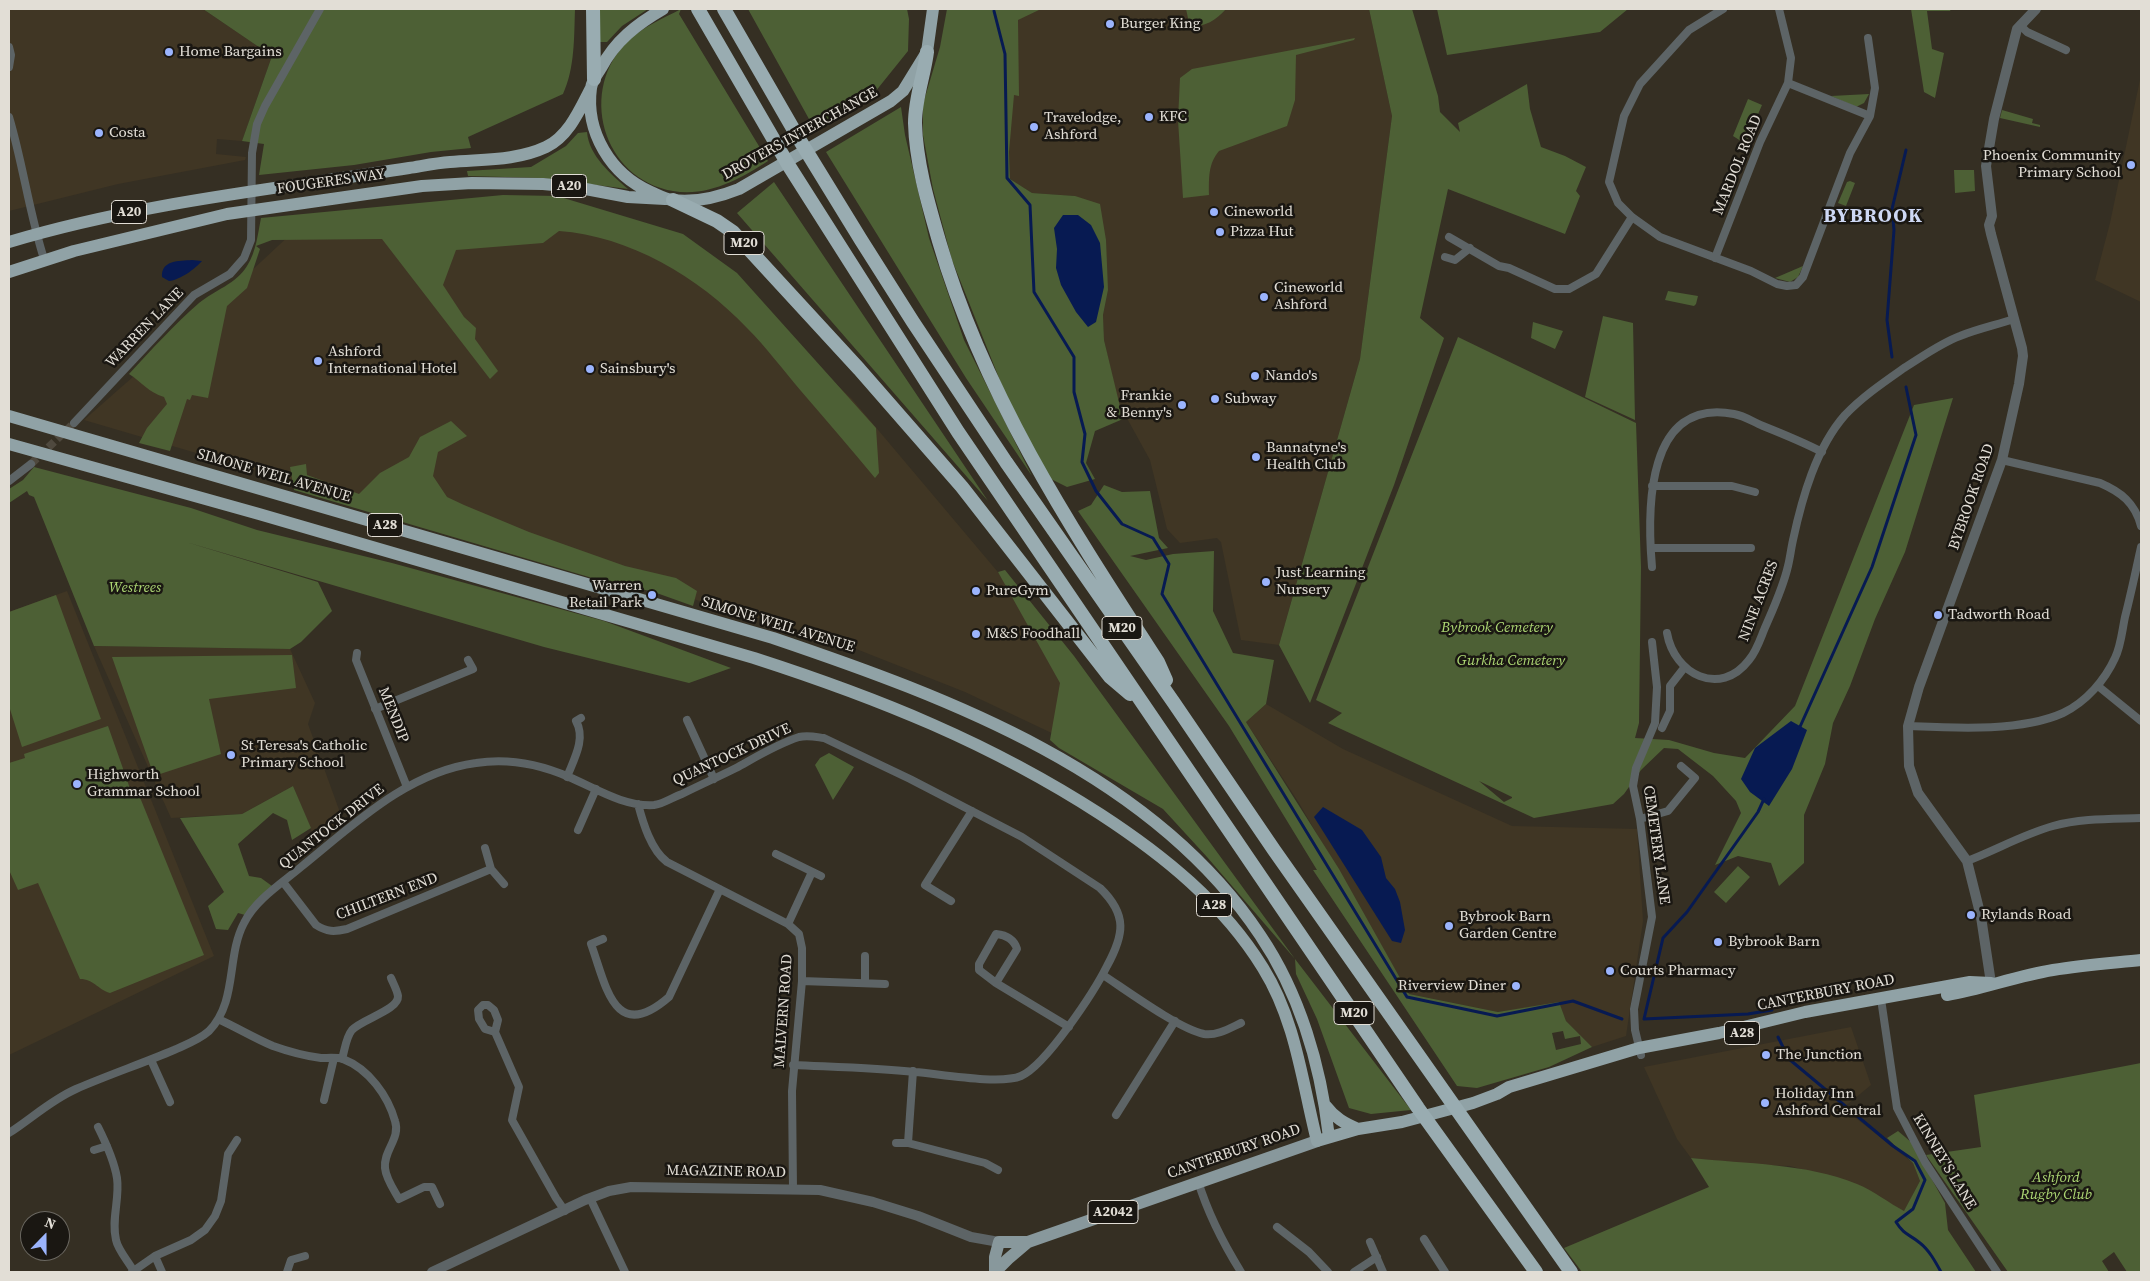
<!DOCTYPE html>
<style>
body{margin:0}
#map{position:relative;width:2150px;height:1281px;overflow:hidden;background:#352f23;font-family:"Source Serif 4",serif}
canvas{display:block}
.frame{position:absolute;inset:0;border:10px solid #e2ded6;pointer-events:none}
.north{position:absolute;left:20px;top:1211px;width:50px;height:50px;box-sizing:border-box;background:#1a1712;border:1px solid #6a6760;border-radius:50%;rotate:22deg;font-size:14px;font-weight:700;line-height:20px;text-align:center;color:#e2ded6}
.north::after{content:'';display:block;margin:auto;width:18px;height:22px;background:#9bb4fd;clip-path:polygon(50% 0,100% 100%,50% 72%,0 100%)}
</style>
<div id="map">
<canvas width="2150" height="1281"></canvas>
<div class="frame"></div>
<div class="north">N</div>
</div>
<script>
const context = document.querySelector('canvas').getContext('2d');
context.lineJoin = 'round';
function fill(path, color) { context.fillStyle = color; context.fill(path, 'evenodd'); }
function trace(path, color, width, dash) { context.strokeStyle = color; context.lineWidth = width; context.lineCap = dash ? 'butt' : 'round'; context.setLineDash(dash || []); context.stroke(path); }
function drawText(font, color, halo, rows, align = 'center') {
  context.font = font + ' "Source Serif 4",serif'; context.lineWidth = 5; context.setLineDash([]); context.textBaseline = 'middle'; context.strokeStyle = halo; context.fillStyle = color; for (const [text, x, y, turn = 0] of rows) {
    context.save(); context.translate(x, y); context.rotate((+turn || 0) * Math.PI / 180); context.textAlign = isNaN(turn) ? turn : align; if (halo) context.strokeText(text, 0, 0); context.fillText(text, 0, 0); context.restore();
  }
}
const built = new Path2D(`
 M9,9H203L272,56L242,141L217,139L216,154L246,157L245,160L118,184L9,211Z
 M987,9H1369L1392,116L1360,359L1279,645L1241,640L1221,542L1217,538L1180,543L1167,529L1150,460L1118,402L1104,340L1103,315L1108,290L1075,196L1032,193L1010,179L1006,94Z
 M2141,75V302L2095,280L2110,223Z
 M578,214L705,260L852,399L1083,673L1058,736L965,692L836,641L84,420L218,302L293,232Z
 M67,591L214,956L9,1055V612Z
 M94,646L290,649L315,703L308,724L342,818L317,844L293,786L242,814L171,818Z
 M1266,704L1343,749L1512,826L1637,829L1643,921L1626,1036L1592,1047L1566,1021L1559,1003L1498,1012L1409,994L1299,803L1246,722Z
 M1851,1027L1871,1085L1843,1108L1913,1163L1920,1181L1904,1212L1858,1185L1790,1166L1754,1165L1691,1158L1677,1139L1644,1067Z`);
const green = new Path2D(`
 M203,9H575C574,37 575,68 563,94L468,137L471,148L431,152L354,165L259,175L264,144L242,141L272,56Z
 M600,9H648L622,26L607,42H600Z
 M681,9L679,14L768,161C740,179 708,197 673,191C602,179 577,89 629,40C643,27 664,18 681,9Z
 M748,9H907L909,19L908,51L875,92L814,128Z
 M947,9H1041L1018,20L1019,96L1014,95L1009,152L1010,179L1032,193L1075,196L1100,204L1106,240L1108,290L1103,315L1104,340L1123,419L1095,431L1086,463L1095,479L1067,487L1049,478L1005,393L952,260L933,189L923,135V104L940,47Z
 M1186,9H1226C1215,21 1206,26 1190,27Z
 M1369,9H1412L1438,96L1440,112L1460,132L1458,123L1527,84L1530,109L1541,147L1565,156L1586,167L1576,191L1580,196L1565,234L1448,189L1420,318L1444,338L1394,485L1310,703L1279,645L1360,359L1392,116Z
 M1437,9H1628L1600,32L1447,55Z
 M1911,9H1951L1950,11H1927L1932,49L1944,53L1935,98L1924,92Z
 M1355,38L1354,40L1296,55L1295,100L1287,126L1219,151C1208,164 1209,178 1209,195L1183,198L1178,120L1180,78L1192,69Z
 M1869,94L1864,103L1856,107L1831,96Z
 M1748,99L1762,105L1746,142L1744,143L1733,136Z
 M901,107L905,135L929,238L964,340L1032,476L966,378L826,152Z
 M2002,110L2033,119L2032,123L2040,125V127L2000,118Z
 M587,132C589,156 611,174 628,189L542,178L468,176L467,171L531,167L566,146L578,133Z
 M1954,170H1974L1975,191L1955,193Z
 M1850,181L1855,183L1846,206L1838,203L1847,182Z
 M774,182L988,501L737,213Z
 M503,195L557,196L683,234L737,273L876,428L879,473L875,478C851,449 826,420 801,391C783,370 767,348 747,328C699,277 629,236 559,231L543,243L456,250L443,285L464,317L476,328L475,339L498,371L490,379L382,239L272,240L256,246L260,249L247,288L227,306L208,398L192,395L190,400L187,399L170,451L139,443L147,428L167,404L164,397C148,392 143,383 129,374C152,349 174,325 199,303C215,290 236,284 247,266C256,252 258,233 261,218Z
 M1803,266L1798,277L1790,282L1775,278Z
 M1668,291L1698,296L1696,304L1694,306L1665,300Z
 M1603,316L1633,323L1635,420L1585,397Z
 M1533,322L1563,331L1555,349L1531,338Z
 M1458,337L1636,423L1641,567L1639,723L1635,738L1669,740L1714,753L1745,758L1795,706L1914,405L1953,398L1905,552L1875,619L1850,686L1833,723L1825,764L1804,815V863L1779,886L1771,863L1738,856L1715,865L1741,813L1736,801L1713,776L1678,749L1664,748L1641,770L1624,794L1613,804L1534,818L1328,723L1342,713L1316,700ZM1479,781L1512,797V798L1504,802Z
 M451,421L467,436L438,452L433,476L447,497L464,505L529,532L625,566L676,578L697,591L693,606L651,591L616,585L294,490L290,467L306,464L307,475L359,494L380,473L409,457L420,437Z
 M34,467L191,508L257,530L392,563L604,621L731,668L689,683L544,647L186,542L318,582L332,611L301,642L290,649L94,646L34,497L29,495L27,491L9,503V489L23,480Z
 M1104,485L1122,492L1150,491L1159,538L1168,548L1130,556L1146,560L1173,554L1214,551L1213,611L1233,653L1274,660L1266,704L1246,722L1339,869L1409,994L1498,1012L1559,1002L1566,1021L1592,1047L1549,1067L1477,1088L1457,1086L1313,870H1317L1229,726L1078,511L1091,505ZM1563,1031L1565,1039L1580,1036L1581,1044L1556,1050L1552,1033Z
 M1005,570L1074,656L1295,959L1411,1110L1371,1114L1349,1108L1317,1019L1296,974L1295,959L1207,857L1163,809L1059,748L1050,740L1060,683L998,572Z
 M56,595L101,719L22,747L9,706V612Z
 M292,655L296,688L209,699L221,754L154,776L112,657Z
 M108,726L133,797L139,795L204,955L110,993C97,989 94,979 80,979L38,883L18,890L9,870V763L25,758L24,754Z
 M829,753L854,767L833,800L815,765L820,758Z
 M293,786L311,828L292,840L287,820L273,813L238,844L249,876L261,878L272,886L245,915L238,913L228,930L216,929L208,906L224,892L180,818L242,814Z
 M1738,866L1750,877L1726,903L1714,892Z
 M2141,1063V1272H2127L2114,1252L2102,1261L2109,1272H2008L1926,1155L1981,1147L1974,1095Z
 M1898,1131L1911,1142L1945,1203L1948,1230L1976,1272H1582L1564,1248L1709,1187L1691,1158C1747,1164 1805,1163 1857,1184C1874,1191 1889,1203 1904,1211L1920,1181L1913,1163L1887,1138Z`);
const water = new Path2D(`
 M1063,215H1078L1091,225L1100,243L1104,287L1096,322L1088,327L1076,312L1061,285L1056,268L1057,249L1054,228Z
 M192,260L202,261C195,269 180,280 169,281L162,277C161,260 179,261 192,260Z
 M1791,721L1807,730L1792,769L1769,806L1750,792L1741,779L1755,748Z
 M1323,807L1362,830L1381,857L1386,878L1395,889L1400,902L1405,930L1401,943L1392,941L1314,817Z`);
const stream = new Path2D(`
 M994,11L1005,54L1007,178L1030,205L1034,292L1074,357V392L1085,434L1082,462L1096,491L1122,524L1153,538L1169,564L1162,594L1407,997L1497,1016L1573,1001L1622,1019
 M1892,357L1887,320L1894,230L1892,209L1906,150
 M1799,729L1872,567L1916,435L1906,387
 M1764,799L1758,812L1687,912L1663,938L1644,1019L1748,1014L1772,1010
 M1778,1037L1789,1059L1893,1146L1915,1161L1925,1180L1913,1209L1896,1222C1905,1236 1908,1233 1920,1243C1929,1250 1935,1261 1941,1272`);
const minorTunnel = new Path2D(`
 M31,464L74,423`);
const minor = new Path2D(`
 M1723,9L1689,30L1640,84L1624,116L1609,182L1618,203L1632,217L1660,237L1751,271L1777,284L1787,286L1796,285L1803,277L1850,153L1870,116L1875,88L1868,38
 M2020,25L2027,32L2066,50
 M9,47L11,55L9,67
 M1788,83L1870,116
 M9,117C23,164 29,212 44,259
 M1449,237L1499,266L1509,268L1555,289H1569L1596,274L1632,217
 M1445,257L1455,260L1470,248
 M1715,258L1760,142L1788,83L1791,58L1779,9
 M74,423L194,295L230,274L244,258L251,240L252,153L257,124L265,106L320,9
 M2002,460L2100,483C2121,492 2135,503 2141,526
 M9,481L31,464
 M1652,486H1732L1755,492
 M1651,548H1751
 M1652,567C1647,509 1646,397 1734,414C1745,416 1753,422 1763,426C1783,434 1803,442 1822,452
 M1667,633C1674,674 1720,698 1749,660C1756,652 1760,640 1764,630C1773,609 1783,588 1788,566C1790,558 1791,549 1793,540C1802,498 1816,448 1845,415C1862,397 1884,382 1904,368C1922,357 1939,344 1960,336C1977,329 1996,325 2014,319
 M357,653L356,660L407,787
 M2098,686L2141,721
 M375,709L473,669L468,660
 M687,720L714,779
 M1908,726C1954,728 2021,732 2063,713C2086,702 2105,680 2115,658C2121,646 2122,631 2125,617C2131,594 2136,570 2141,547
 M1662,728L1670,711V686L1684,668
 M567,777C574,759 586,739 576,721L581,718
 M638,804C643,823 651,850 667,862L788,924L799,934L802,948V981L792,1091L793,1189
 M1640,819L1668,811L1695,778L1681,766
 M578,830L596,789
 M485,848L491,869L504,884
 M776,854L821,876
 M1967,861C1996,850 2024,834 2053,826C2081,818 2112,819 2141,818
 M283,882L316,925C327,932 334,932 347,929L491,869
 M951,901L925,885L972,811
 M788,924L812,872
 M996,934C1006,935 1014,939 1017,949L996,983L979,970V964Z
 M603,939L591,944C606,985 614,1045 669,997L720,889
 M1103,975C1126,990 1179,1029 1204,1034C1217,1036 1230,1028 1241,1023
 M802,981L885,984
 M865,983V956
 M996,983L1069,1027
 M1881,999L1897,1108L1925,1162L1997,1272
 M218,1019C236,1027 254,1038 273,1046C287,1051 305,1056 321,1058C328,1058 337,1057 343,1059C369,1069 388,1096 395,1121C401,1138 383,1151 385,1168C386,1179 394,1190 399,1199L424,1187H432L440,1204
 M495,1032L485,1029L479,1019L478,1010L483,1005H488L494,1010L498,1020L495,1032L519,1087L512,1120L556,1198L565,1211
 M1641,1055L1635,1030L1634,1009L1652,917L1640,819L1633,786L1636,768L1655,723L1657,687L1652,642
 M342,1059C345,1049 346,1037 352,1030C362,1019 399,1010 398,996C397,990 393,983 391,978
 M151,1060L170,1102
 M324,1100L334,1058
 M1116,1115L1175,1021
 M98,1127C106,1143 114,1160 117,1178C120,1199 111,1219 116,1240C118,1250 128,1261 133,1270
 M9,1133C31,1119 51,1100 76,1089C108,1075 141,1064 174,1050C185,1045 199,1040 209,1031C238,1001 226,957 244,923C255,900 282,883 301,867C352,826 407,772 476,763C508,758 539,764 569,777C595,788 624,807 654,805C663,804 673,797 682,794C700,785 718,777 736,768C756,757 777,744 799,737C808,735 816,737 824,738L910,779L1022,837L1100,888C1128,915 1124,935 1107,966C1094,992 1046,1065 1021,1076C1000,1085 940,1074 915,1072C875,1068 834,1067 793,1065
 M896,1143H908L985,1163L998,1170
 M908,1143L913,1071
 M94,1150L107,1146
 M1198,1181C1208,1214 1223,1243 1241,1272
 M590,1198L625,1272
 M1277,1227L1309,1252L1328,1272
 M1424,1239L1445,1272
 M1370,1242L1383,1272
 M155,1256L162,1272
 M132,1272L155,1256L191,1240L205,1230L215,1216L221,1201L228,1154L237,1140
 M287,1272L291,1260L305,1256
 M1354,1272L1377,1257`);
const tertiary = new Path2D(`
 M1991,983L1981,917L1967,861L1918,793L1909,766L1908,726L1919,687L2002,460L2019,384L2023,356L2022,348L1991,234L1989,225L1992,216L1986,166L1994,119L2017,29L2036,9
 M432,1272L585,1200L609,1191L631,1187L820,1190L873,1202L918,1216L971,1237L999,1242`);
const primary = new Path2D(`
 M995,1272L1008,1259L1028,1242L1317,1141
 M995,1272V1257L999,1242H1028`);
const trunk = new Path2D(`
 M663,9C637,24 615,41 601,68C597,74 592,81 591,88C585,132 611,175 651,192C658,195 665,199 672,200C695,203 719,197 739,189L891,101L903,91L927,52L933,9
 M9,242C139,203 275,189 409,168C422,166 436,163 450,162C483,159 516,161 546,147C569,136 580,109 591,88
 M9,272L74,251L227,214L422,186L472,183L543,184L575,187L628,197L665,199
 M9,416L773,638C950,698 1152,773 1260,935C1300,994 1321,1067 1329,1137
 M9,444L259,514L754,658C878,698 990,743 1100,814C1163,855 1223,903 1263,968C1296,1021 1302,1082 1317,1141L1358,1129L1402,1122L1473,1103L1497,1094L1509,1087L1639,1048L1719,1033L1805,1012L1970,982L1991,983
 M1947,995C1983,989 2016,976 2053,970C2082,965 2112,963 2141,960
 M1326,1106C1335,1118 1344,1123 1358,1129`);
const motorway = new Path2D(`
 M593,9L594,79
 M698,9L789,166L958,432L1418,1108L1536,1272
 M724,9L799,139L861,240L913,322L1006,462L1174,703L1274,850L1571,1272
 M927,52C924,76 915,98 915,123C916,163 928,203 939,241C984,396 1071,528 1158,662L1166,680
 M673,200L717,221L733,232L859,369L962,487L1110,677L1130,694`);
const markers = [
 [1110,24,5,"#9bb4fd"],
 [169,52,5,"#9bb4fd"],
 [1149,117,5,"#9bb4fd"],
 [1034,127,5,"#9bb4fd"],
 [99,133,5,"#9bb4fd"],
 [2131,165,5,"#9bb4fd"],
 [1214,212,5,"#9bb4fd"],
 [1220,232,5,"#9bb4fd"],
 [1264,297,5,"#9bb4fd"],
 [318,361,5,"#9bb4fd"],
 [590,369,5,"#9bb4fd"],
 [1255,376,5,"#9bb4fd"],
 [1215,399,5,"#9bb4fd"],
 [1182,405,5,"#9bb4fd"],
 [1256,457,5,"#9bb4fd"],
 [1266,582,5,"#9bb4fd"],
 [976,591,5,"#9bb4fd"],
 [652,595,5,"#9bb4fd"],
 [1938,615,5,"#9bb4fd"],
 [976,634,5,"#9bb4fd"],
 [231,755,5,"#9bb4fd"],
 [77,784,5,"#9bb4fd"],
 [1971,915,5,"#9bb4fd"],
 [1449,926,5,"#9bb4fd"],
 [1718,942,5,"#9bb4fd"],
 [1610,971,5,"#9bb4fd"],
 [1516,986,5,"#9bb4fd"],
 [1766,1055,5,"#9bb4fd"],
 [1765,1103,5,"#9bb4fd"]
];
const shields = [
 [569,186,35],
 [129,212,35],
 [744,243,40],
 [385,525,35],
 [1122,628,40],
 [1214,905,35],
 [1354,1013,40],
 [1742,1033,35],
 [1113,1212,50]
];
const shieldNames = [
 ["A20",569,186],
 ["A20",129,212],
 ["M20",744,243],
 ["A28",385,525],
 ["M20",1122,628],
 ["A28",1214,905],
 ["M20",1354,1013],
 ["A28",1742,1033],
 ["A2042",1113,1212]
];
const poiNames = [
 ["Burger King",1120,24],
 ["Home Bargains",179,52],
 ["KFC",1159,117],
 ["Travelodge,",1044,118],
 ["Ashford",1044,135],
 ["Costa",109,133],
 ["Phoenix Community",2121,156,"right"],
 ["Primary School",2121,173,"right"],
 ["Cineworld",1224,212],
 ["Pizza Hut",1230,232],
 ["Cineworld",1274,288],
 ["Ashford",1274,305],
 ["Ashford",328,352],
 ["International Hotel",328,369],
 ["Sainsbury's",600,369],
 ["Nando's",1265,376],
 ["Frankie",1172,396,"right"],
 ["& Benny's",1172,413,"right"],
 ["Subway",1225,399],
 ["Bannatyne's",1266,448],
 ["Health Club",1266,465],
 ["Just Learning",1276,573],
 ["Nursery",1276,590],
 ["Warren",642,586,"right"],
 ["Retail Park",642,603,"right"],
 ["PureGym",986,591],
 ["Tadworth Road",1948,615],
 ["M&S Foodhall",986,634],
 ["St Teresa's Catholic",241,746],
 ["Primary School",241,763],
 ["Highworth",87,775],
 ["Grammar School",87,792],
 ["Rylands Road",1981,915],
 ["Bybrook Barn",1459,917],
 ["Garden Centre",1459,934],
 ["Bybrook Barn",1728,942],
 ["Courts Pharmacy",1620,971],
 ["Riverview Diner",1506,986,"right"],
 ["The Junction",1776,1055],
 ["Holiday Inn",1775,1094],
 ["Ashford Central",1775,1111]
];
const streetNames = [
 ["DROVERS INTERCHANGE",800,134,-29],
 ["MARDOL ROAD",1738,165,-68],
 ["FOUGERES WAY",331,182,-8],
 ["WARREN LANE",145,328,-46],
 ["SIMONE WEIL AVENUE",274,476,16],
 ["BYBROOK ROAD",1972,497,-71],
 ["NINE ACRES",1759,601,-69],
 ["SIMONE WEIL AVENUE",778,625,17],
 ["MENDIP",393,715,68],
 ["QUANTOCK DRIVE",732,755,-25],
 ["QUANTOCK DRIVE",332,827,-38],
 ["CEMETERY LANE",1656,845,82],
 ["CHILTERN END",387,897,-21],
 ["CANTERBURY ROAD",1826,993,-11],
 ["MALVERN ROAD",784,1011,-86],
 ["CANTERBURY ROAD",1234,1152,-19],
 ["KINNEY'S LANE",1944,1162,59],
 ["MAGAZINE ROAD",726,1172,1]
];
const parkNames = [
 ["Westrees",135,588],
 ["Bybrook Cemetery",1497,628],
 ["Gurkha Cemetery",1511,661],
 ["Ashford",2056,1178],
 ["Rugby Club",2056,1195]
];
const districtNames = [
 ["BYBROOK",1873,217]
];
fill(built, '#403624');
fill(green, '#4d6035');
fill(water, '#071a52');
trace(stream, '#071a52', 3);
trace(minorTunnel, '#4f493e', 8, [8, 4]);
trace(minor, '#5d6466', 8);
trace(tertiary, '#5d6466', 10);
trace(primary, '#88989c', 12);
trace(trunk, '#90a2a6', 12);
trace(motorway, '#99acb1', 14);
for (const [x, y, r, color] of markers) { const dot = new Path2D(); dot.arc(x, y, r, 0, 2 * Math.PI); context.fillStyle = color; context.fill(dot); trace(dot, '#1a1712', 2); }
for (const [x, y, w] of shields) { const box = new Path2D(); box.roundRect(x - w / 2, y - 11.5, w, 23, 4); context.fillStyle = '#1a1712'; context.fill(box); trace(box, '#e2ded6', 1); }
drawText('bold 14px', '#e2ded6', null, shieldNames);
drawText('15px', '#e2ded6', '#1a1712', poiNames, 'left');
drawText('15px', '#e2ded6', '#1a1712', streetNames);
drawText('italic 15px', '#acd673', '#1a1712', parkNames);
context.letterSpacing = '1px';
drawText('bold 20px', '#ced8f4', '#1a1712', districtNames);
context.letterSpacing = '0px';
</script>
